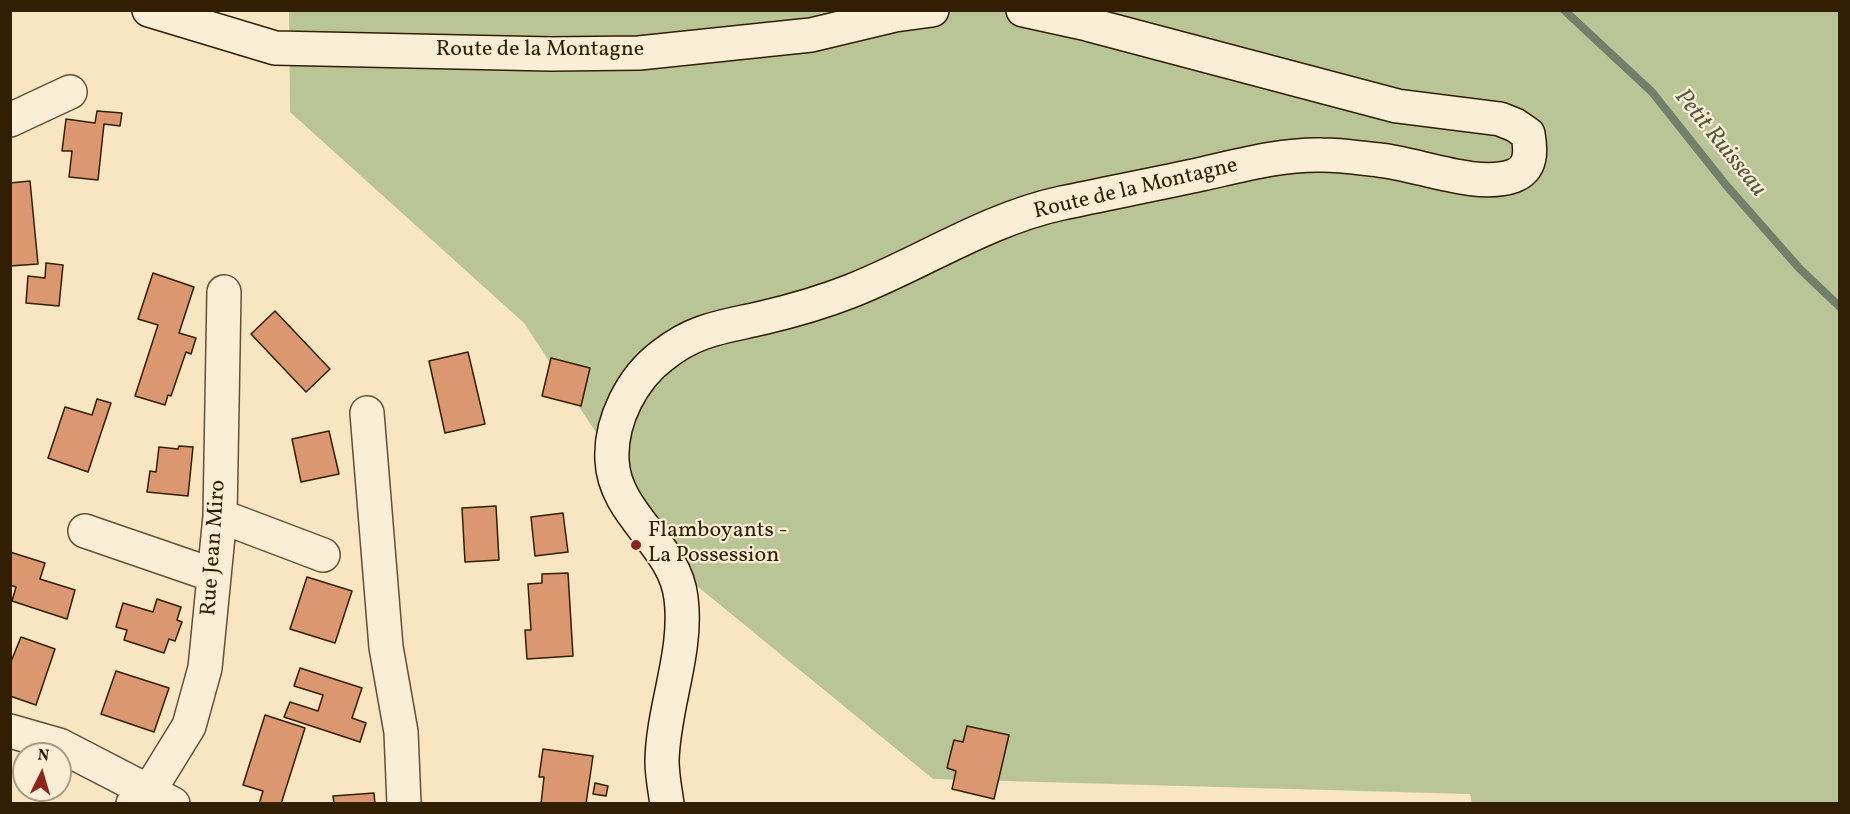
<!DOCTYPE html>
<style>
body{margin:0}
#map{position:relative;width:1850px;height:814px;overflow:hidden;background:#f8e5c2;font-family:Vollkorn,serif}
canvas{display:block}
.frame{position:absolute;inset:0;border:12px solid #321e03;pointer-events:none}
.north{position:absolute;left:12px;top:742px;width:60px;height:60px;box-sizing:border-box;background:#faeed7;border:2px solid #aa9b82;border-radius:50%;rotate:5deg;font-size:16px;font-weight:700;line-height:24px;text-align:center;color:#321e03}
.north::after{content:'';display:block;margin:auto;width:21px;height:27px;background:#8f2418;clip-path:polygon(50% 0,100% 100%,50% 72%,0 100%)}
</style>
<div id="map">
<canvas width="1850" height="814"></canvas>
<div class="frame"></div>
<div class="north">N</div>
</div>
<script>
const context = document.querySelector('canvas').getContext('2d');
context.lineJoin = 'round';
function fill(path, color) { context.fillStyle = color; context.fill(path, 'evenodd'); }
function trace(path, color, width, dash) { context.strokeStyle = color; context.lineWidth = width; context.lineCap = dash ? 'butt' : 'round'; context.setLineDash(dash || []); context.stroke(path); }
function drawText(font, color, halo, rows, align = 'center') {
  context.font = font + ' Vollkorn,serif'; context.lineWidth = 4.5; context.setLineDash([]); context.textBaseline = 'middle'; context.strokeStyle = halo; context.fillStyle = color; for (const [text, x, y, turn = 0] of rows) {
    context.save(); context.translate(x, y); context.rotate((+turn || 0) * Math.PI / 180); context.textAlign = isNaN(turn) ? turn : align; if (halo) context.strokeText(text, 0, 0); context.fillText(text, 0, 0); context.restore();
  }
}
const green = new Path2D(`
 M289,11H1839V803L1472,804L1470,794L933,779L697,586L524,323L290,112Z`);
const stream = new Path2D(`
 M1564,10L1652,92L1726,185L1800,269L1840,307`);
const building = new Path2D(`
 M97,111L122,113L120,126L104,124L98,180L69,177L72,151H62L66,119L95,123Z
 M30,181L38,264L10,266V183Z
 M46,263L63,265L59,306L26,303L28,276L45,278Z
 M153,273L194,287L179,333L196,338L191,354L186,352L171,396L168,395L165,405L135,396L158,325L138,319Z
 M275,311L330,369L306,392L251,334Z
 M468,352L485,424L445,433L429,361Z
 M551,358L590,368L581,406L542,396Z
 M97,399L111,403L88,472L48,458L65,407L92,415Z
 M329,431L339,474L301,482L292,439Z
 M179,446L193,447L188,496L147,492L150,471L156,472L159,447L178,449Z
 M496,506L499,560L465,562L462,508Z
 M563,513L568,552L535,556L531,517Z
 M10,552L45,563L40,579L75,590L67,619L12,601L16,587L10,585Z
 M568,573L573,656L527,659L525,630H531L528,584L542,583V574Z
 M307,577L352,591L335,643L290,629Z
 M157,599L181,607L177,620L182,622L175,641L169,639L164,653L124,640L127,630L116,627L123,603L153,612Z
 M21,637L55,649L36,705L10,696V664Z
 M300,668L362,688L352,718L366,723L360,742L284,717L290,702L318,711L323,695L294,686Z
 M116,671L169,688L154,732L101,714Z
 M265,715L305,728L281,804H259L263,791L243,785Z
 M967,726L1009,735L994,799L952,789L956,771L947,768L954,740L963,742Z
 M543,749L593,756L586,804H541L544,777H539Z
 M595,783L608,786L606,796L593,794Z
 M374,793L375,804H334L333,796Z`);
const minor = new Path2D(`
 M10,120L70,92
 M367,413L386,647L401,732L404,804
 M220,516L323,555
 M85,531L213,575
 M10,731L59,745L173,804
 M133,804L157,778L189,726L205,668L220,516L224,292`);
const secondary = new Path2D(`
 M149,10L275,48L551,54L639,53L811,35L895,15L932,10
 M667,804C665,790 662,775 662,761C663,707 688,652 681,598C675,544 614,515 612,460C610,421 632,378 663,355C696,329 723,327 762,318C792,311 823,302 851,291C922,263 987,219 1062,203C1109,193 1156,184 1202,174C1242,165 1282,154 1322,155C1341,155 1360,158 1379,160C1418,164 1477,189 1513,176C1532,169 1531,151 1528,134L1515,125L1500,119L1397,106L1087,24L1023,10`);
const markers = [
 [636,545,6,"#8f2418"]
];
const streetNames = [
 ["Route de la Montagne",540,51],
 ["Route de la Montagne",1136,190,-13],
 ["Rue Jean Miro",215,548,-86]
];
const poiNames = [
 ["Flamboyants -",648,532],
 ["La Possession",648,557]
];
const waterNames = [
 ["Petit Ruisseau",1719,144,51]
];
fill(green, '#b9c596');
trace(stream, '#727f6b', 8);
fill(building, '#db976f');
trace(building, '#321e03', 1.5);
trace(minor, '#645033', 36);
trace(secondary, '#321e03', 36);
trace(minor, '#faeed7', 33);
trace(secondary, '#faeed7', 33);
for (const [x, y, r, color] of markers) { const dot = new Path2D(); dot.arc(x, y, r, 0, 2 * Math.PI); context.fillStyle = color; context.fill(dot); trace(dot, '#faeed7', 2); }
drawText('22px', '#321e03', '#faeed7', streetNames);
drawText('22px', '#321e03', '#faeed7', poiNames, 'left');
drawText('italic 24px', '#575640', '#faeed7', waterNames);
</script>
